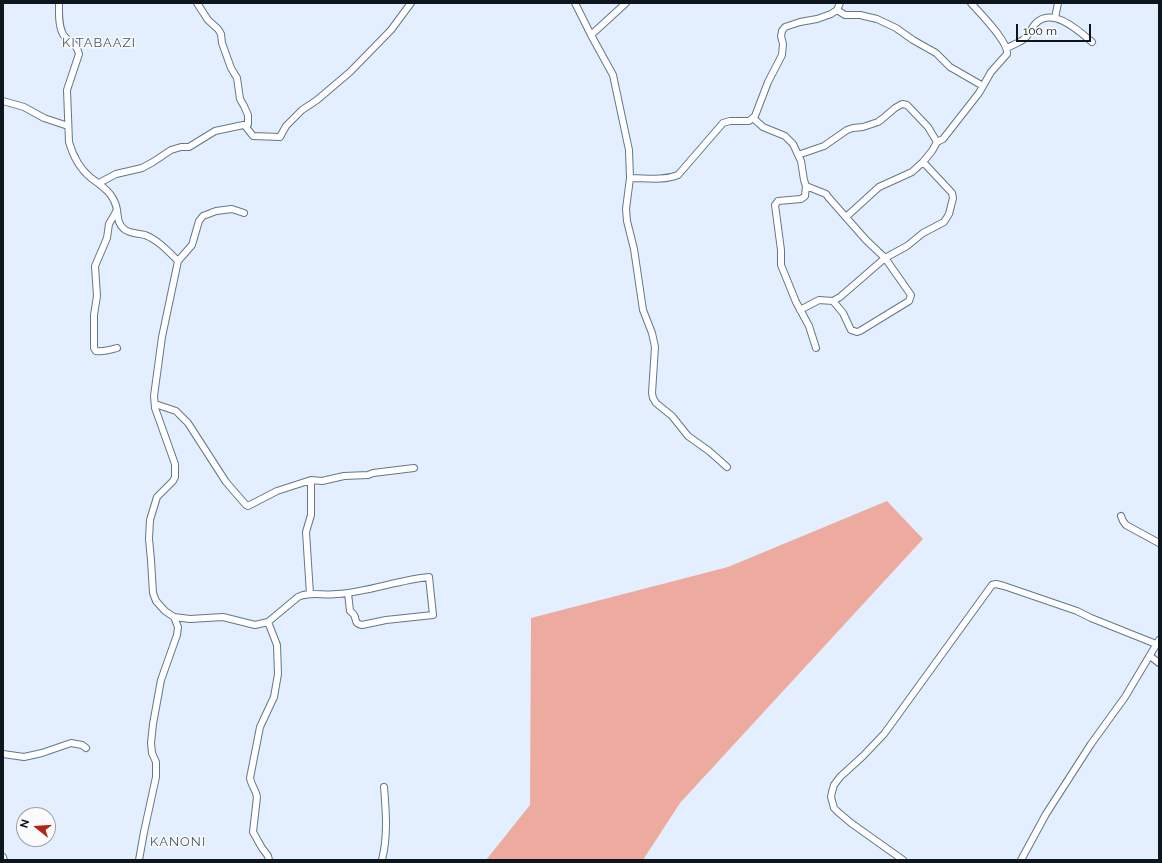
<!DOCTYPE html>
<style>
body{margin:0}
#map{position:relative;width:1162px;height:863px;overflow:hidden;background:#e3effe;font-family:Raleway,sans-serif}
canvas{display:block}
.frame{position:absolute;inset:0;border:4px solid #0d151d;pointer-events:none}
.north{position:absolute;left:16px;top:807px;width:40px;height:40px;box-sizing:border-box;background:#fbfbfb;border:1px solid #9c9fa2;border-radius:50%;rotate:287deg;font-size:11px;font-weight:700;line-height:16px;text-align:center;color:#0d151d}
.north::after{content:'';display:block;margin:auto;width:14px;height:18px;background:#b22416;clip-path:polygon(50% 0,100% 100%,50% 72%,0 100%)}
.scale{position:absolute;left:1016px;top:24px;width:75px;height:18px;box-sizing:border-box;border:2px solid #0d151d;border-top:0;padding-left:5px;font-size:12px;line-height:14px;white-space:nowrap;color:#0d151d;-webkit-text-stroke:3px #fbfbfb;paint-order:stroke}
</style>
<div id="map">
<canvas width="1162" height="863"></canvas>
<div class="frame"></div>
<div class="north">N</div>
<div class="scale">100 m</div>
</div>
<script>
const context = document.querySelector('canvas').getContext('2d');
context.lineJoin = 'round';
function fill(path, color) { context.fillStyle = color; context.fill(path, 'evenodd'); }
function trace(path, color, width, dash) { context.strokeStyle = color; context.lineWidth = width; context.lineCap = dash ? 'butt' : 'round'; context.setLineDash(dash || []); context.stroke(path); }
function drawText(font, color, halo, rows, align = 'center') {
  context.font = font + ' Raleway,sans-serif'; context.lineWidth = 3; context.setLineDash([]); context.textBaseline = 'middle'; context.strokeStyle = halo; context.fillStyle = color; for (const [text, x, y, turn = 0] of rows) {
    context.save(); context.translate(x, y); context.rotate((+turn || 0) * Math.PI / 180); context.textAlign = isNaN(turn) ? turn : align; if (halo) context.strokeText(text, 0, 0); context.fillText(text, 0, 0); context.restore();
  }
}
const green = new Path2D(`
 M887,501L923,539L680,803L643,860H486L530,805L531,618L728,567Z`);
const minor = new Path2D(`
 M59,3C59,13 58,29 65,37C72,44 76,43 79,54L67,90L69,142C73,156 80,169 91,178C98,183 104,187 110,194C113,198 116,204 117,210C118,218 118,224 124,229C130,234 138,233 145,235C158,240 168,251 178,261L162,337L154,396L155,408L175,464V477L173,481L157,497L150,520L149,539L151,560L153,593L156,601L165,611L174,617L190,619L223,617L255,625L268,622L298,597C310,591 324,596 337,594C368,592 398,580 429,577L433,615L386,620L362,625C354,624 357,620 354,615C353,613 351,612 350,611L348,593
 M197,3L208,20L218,29L221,34L222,43L231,68L237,78L240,99L244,106L248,115V124L246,127L253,136L280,137L286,126L302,110L317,100L350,72L391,30L411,3
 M575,3L591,35L613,75L623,122L629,150L630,178L626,209L627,221L634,249L643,310L652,333L655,347L652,393L653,398L656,403L672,416L688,436L709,451L727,467
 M840,3L837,10L845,15H860L877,19L896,28L913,40L936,53L950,67L983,86
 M1055,18L1058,3
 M591,35L626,3
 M1007,48C1012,45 1019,43 1024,39C1029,35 1031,29 1035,24C1052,6 1078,30 1092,42
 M3,101L24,107L44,118L68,126
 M753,118L763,127L785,136L793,144L801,161L804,180L806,186L826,194L829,198L866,240L885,258L911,295L909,301L860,331L857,332L851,330L843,313L833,301
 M798,155L824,146L847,130L853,128L863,127L878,122L882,119L895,108L902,104L907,105L928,127L937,142
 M630,178C646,178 663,181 678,175L723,123L730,121H749L755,116L768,82L782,55L783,44L781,36L782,31L785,27L800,22L817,19L831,14L837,10
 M99,183L116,174L142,168L153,162L171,150L181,147H189L215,131L248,124
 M806,186L805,196L801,199L778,201L775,205L781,250V265L796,302L809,326L816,348
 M117,210L109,224L107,238L95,266L97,296L94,315V348L96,351C104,352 110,350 117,348
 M846,217L879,187L912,172L923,162L932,151L937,142L943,139L979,93L991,72L1007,54C1009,42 979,12 971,3
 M178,261L192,245L199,221L203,216L216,211L232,209L244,213
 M800,310L819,300L833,301L840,297L885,258L907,246L923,233L944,222L949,214L953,198L952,193L923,162
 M155,404L176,411L188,423L226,482L246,505L248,506L277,491L311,480L322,481L344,476L368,475L373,473L414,468
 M1121,516L1123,521L1126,525L1159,543
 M310,594L306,532L311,515V480
 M268,622L277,645L278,674L274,697L260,727L250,778C251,785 256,790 257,797L253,832L262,848L268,856L269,860
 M1150,656L1159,663
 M3,754L24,757L42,753L71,743L82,745L86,748
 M3,857L4,860
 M139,860L144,832L156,777V762L152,753L151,743L153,724L161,680L177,635L178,627L174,617
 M382,860C388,836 386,811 384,787
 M903,860L851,823L838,812L834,808L831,797L832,792L834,785L840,777L863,756L884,734L992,585L996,584L1004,586L1077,611L1091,618L1156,644
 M1021,860L1046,814L1091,744L1125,697L1159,640`);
const quarterNames = [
 ["KITABAAZI",99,43],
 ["KANONI",178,842]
];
fill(green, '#edab9f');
trace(minor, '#64768b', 8);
trace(minor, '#fff', 6);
context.letterSpacing = '1px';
drawText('13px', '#445569', '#fbfbfb', quarterNames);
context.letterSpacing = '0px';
</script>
